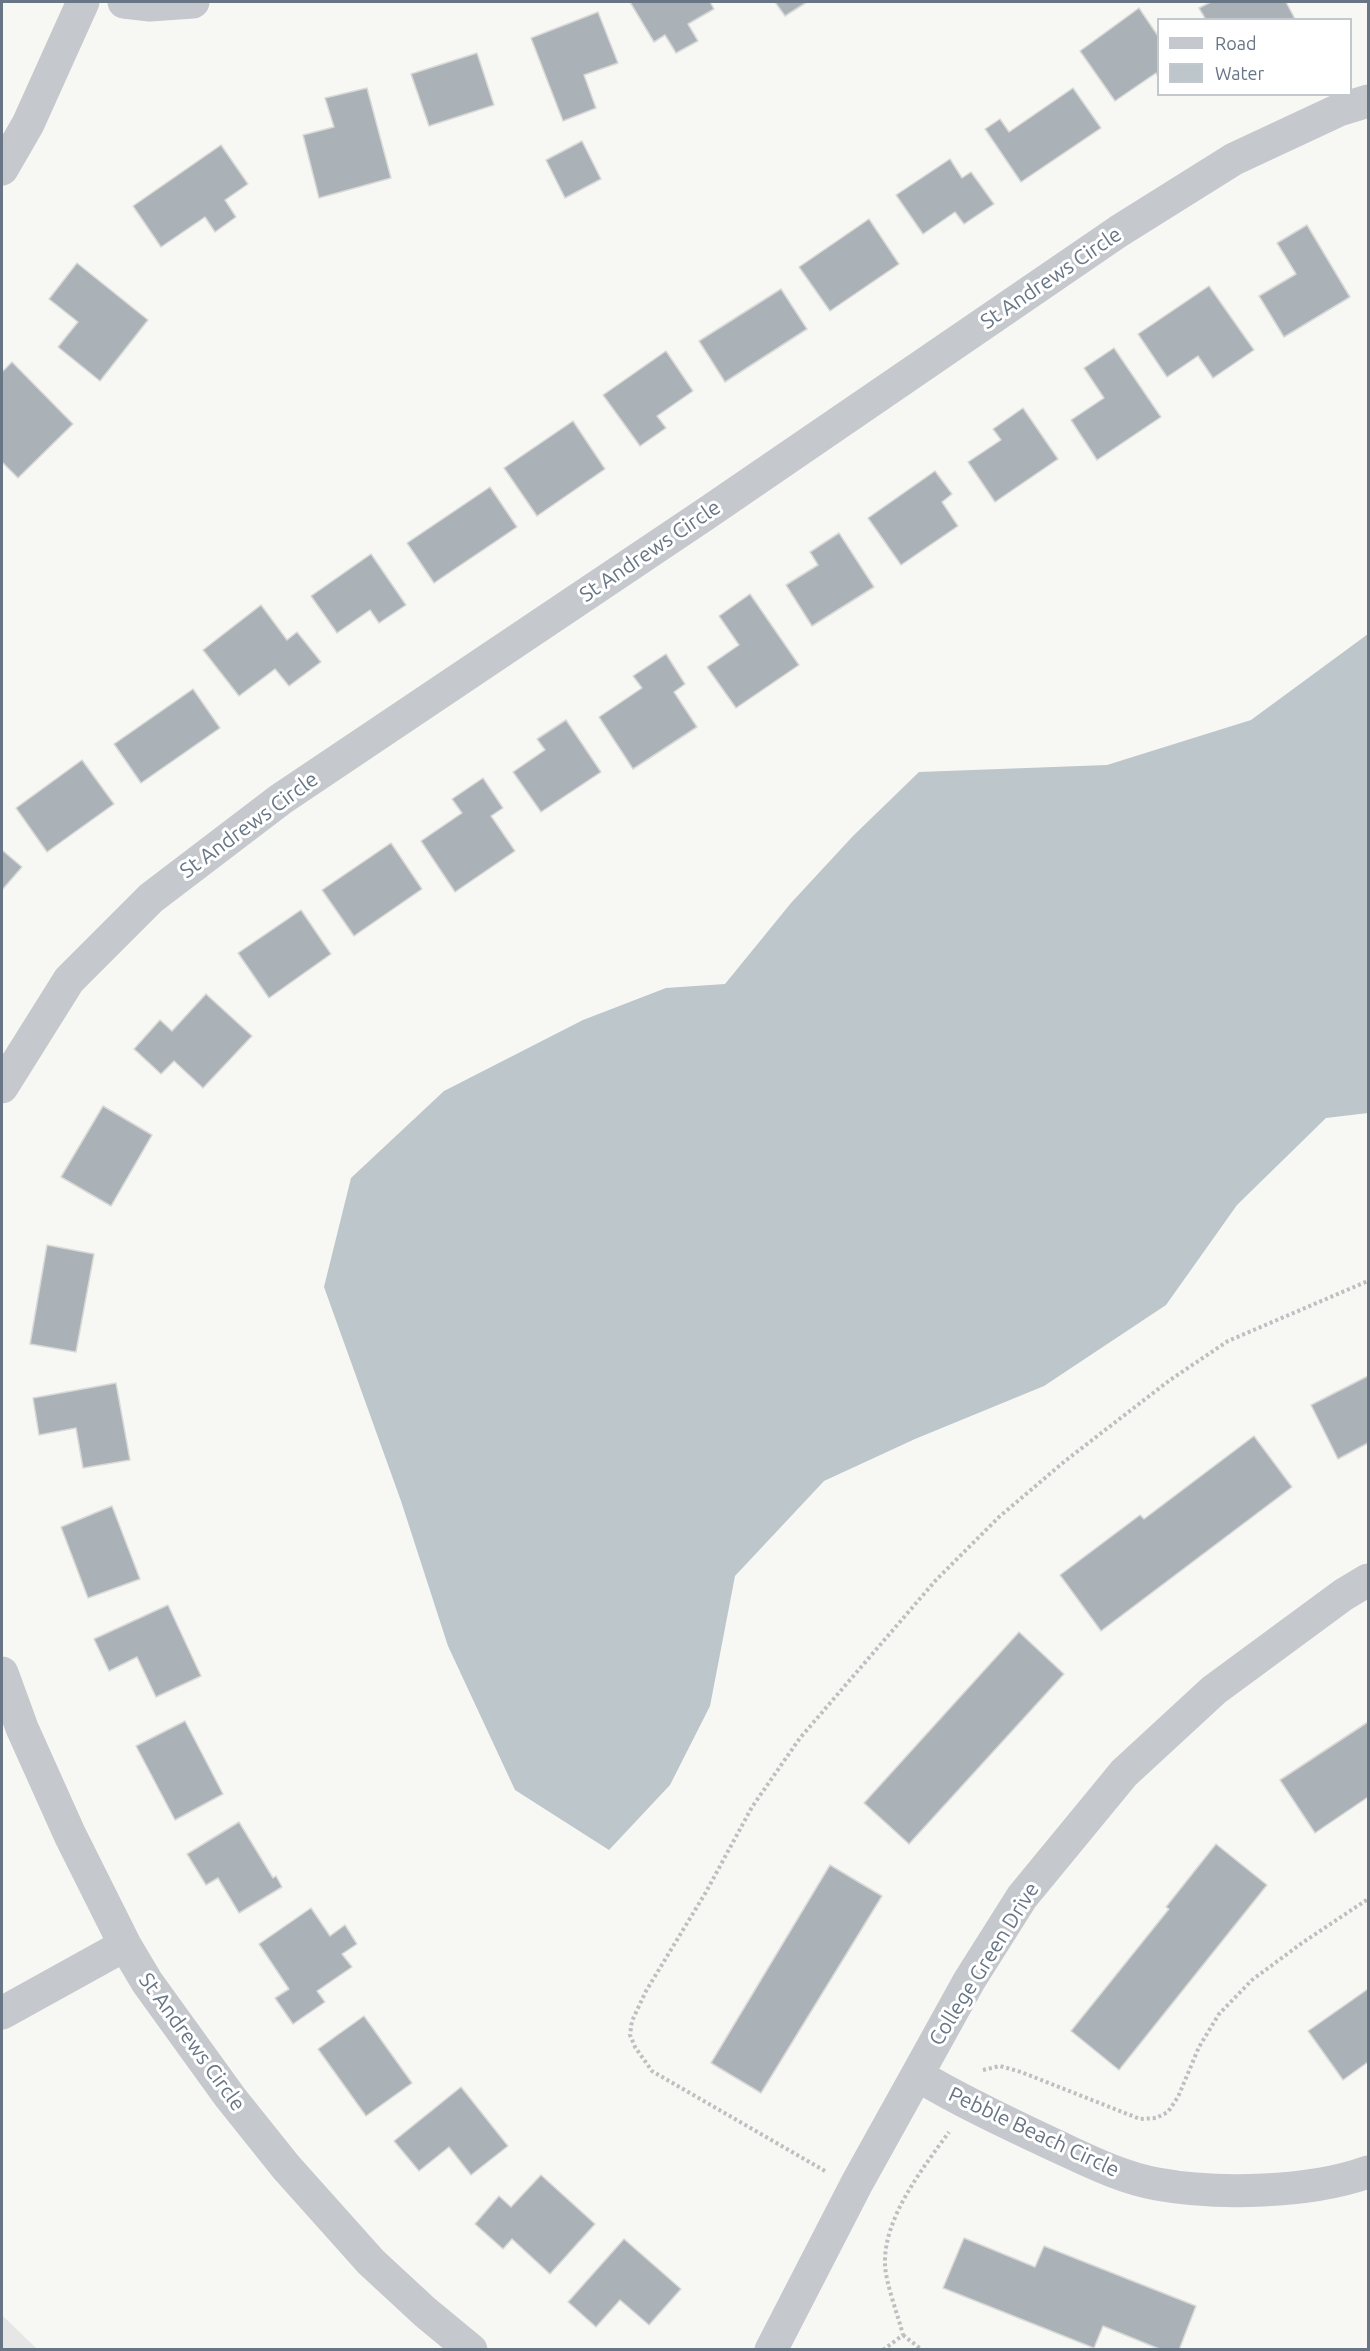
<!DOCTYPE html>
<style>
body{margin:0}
#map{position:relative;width:1370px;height:2351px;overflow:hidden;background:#f7f7f4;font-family:Ubuntu,sans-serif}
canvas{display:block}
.frame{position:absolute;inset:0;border:3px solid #677585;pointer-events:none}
.legend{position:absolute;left:1157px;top:18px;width:195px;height:78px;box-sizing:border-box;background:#fff;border:2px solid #c2c8ce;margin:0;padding:8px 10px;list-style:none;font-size:18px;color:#677585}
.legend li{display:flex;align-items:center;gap:12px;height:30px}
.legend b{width:30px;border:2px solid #c2c8ce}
</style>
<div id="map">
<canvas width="1370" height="2351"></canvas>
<div class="frame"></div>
<ul class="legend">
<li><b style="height:8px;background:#c5c8cc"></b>Road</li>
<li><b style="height:16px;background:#bcc6cb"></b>Water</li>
</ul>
</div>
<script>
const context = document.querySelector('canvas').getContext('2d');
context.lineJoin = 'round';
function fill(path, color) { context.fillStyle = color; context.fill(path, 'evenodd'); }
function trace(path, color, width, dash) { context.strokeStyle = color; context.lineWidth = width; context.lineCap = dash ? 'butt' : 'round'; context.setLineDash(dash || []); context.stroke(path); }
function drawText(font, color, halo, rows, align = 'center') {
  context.font = font + ' Ubuntu,sans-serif'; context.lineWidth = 6; context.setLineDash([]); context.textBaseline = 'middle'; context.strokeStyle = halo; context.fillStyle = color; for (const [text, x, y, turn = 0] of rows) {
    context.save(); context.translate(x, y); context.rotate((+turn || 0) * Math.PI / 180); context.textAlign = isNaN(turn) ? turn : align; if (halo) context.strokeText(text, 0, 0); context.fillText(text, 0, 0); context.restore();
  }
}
const built = new Path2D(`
 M2,2315L37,2349H2Z`);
const water = new Path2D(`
 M1368,634V1113L1326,1118L1237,1205L1166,1305L1044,1386L915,1439L824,1481L735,1576L710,1706L670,1785L609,1850L515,1790L448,1646L401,1501L324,1287L351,1178L444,1091L583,1020L666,988L725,984L791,903L853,836L919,772L1107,765L1251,720Z`);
const building = new Path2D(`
 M630,2H710L714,9L688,24L698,41L676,53L665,35L654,42Z
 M775,2H807L785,16Z
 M1211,2H1286L1295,19L1206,20L1199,8Z
 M1139,8L1158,36V77L1156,73L1115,101L1080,51Z
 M598,12L618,63L584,75L596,108L563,121L531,38Z
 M477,53L494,105L429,126L411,74Z
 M367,88L391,178L319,198L303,135L334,127L325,98Z
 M1073,88L1101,128L1021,182L985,129L1000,119L1009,132Z
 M582,141L601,179L565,198L546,160Z
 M221,145L248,184L225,200L236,217L215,232L205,217L161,247L133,206Z
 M950,159L962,178L971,172L994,204L964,224L955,212L923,234L896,195Z
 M869,219L899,264L830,311L799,267Z
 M1307,225L1350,297L1284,337L1259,296L1296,274L1277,243Z
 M77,263L148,320L100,381L58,347L78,322L49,299Z
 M1209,286L1254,350L1213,378L1198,356L1167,377L1138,334Z
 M781,289L807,329L725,382L699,341Z
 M1114,348L1161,417L1097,460L1071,420L1104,398L1084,368Z
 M666,351L693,391L657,416L666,428L640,446L603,395Z
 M12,362L73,424L18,478L2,462V372Z
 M1023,408L1058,459L995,502L968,462L1001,440L993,429Z
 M573,421L605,469L537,516L504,468Z
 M935,471L952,494L942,502L958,526L901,565L868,518Z
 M490,487L517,527L434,583L407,543Z
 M839,533L874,587L812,626L786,585L818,565L810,552Z
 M371,554L406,605L379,623L370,610L337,633L311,596Z
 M750,594L799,665L736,708L707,667L739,645L719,616Z
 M261,605L287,640L297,632L321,662L289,686L275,669L239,696L203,650Z
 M666,654L685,684L674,692L697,727L633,769L599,717L642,688L633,676Z
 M193,689L220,728L141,783L114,744Z
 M566,720L601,772L541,812L513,772L545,750L537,739Z
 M82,760L114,804L47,852L16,808Z
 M483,778L503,808L491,816L515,851L455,892L421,841L462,813L452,799Z
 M391,843L422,889L354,936L322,890Z
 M2,850L22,867L2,890Z
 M301,910L331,954L269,998L238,953Z
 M206,994L252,1036L203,1088L174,1061L161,1074L134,1049L160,1020L172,1031Z
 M103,1106L152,1135L111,1206L61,1177Z
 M47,1245L94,1254L76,1352L30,1344Z
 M1368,1376V1443L1338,1459L1311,1405Z
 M116,1383L130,1460L83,1468L76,1428L39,1435L33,1398Z
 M1254,1436L1292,1487L1101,1631L1060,1575L1140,1515L1144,1519Z
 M112,1506L140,1579L88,1598L61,1527Z
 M168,1605L201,1676L156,1697L137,1657L109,1671L94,1639Z
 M1019,1632L1064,1674L909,1844L864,1803Z
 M185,1721L223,1794L175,1820L136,1746Z
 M1368,1722V1797L1315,1833L1280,1780Z
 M239,1822L273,1878L276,1876L282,1887L239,1913L218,1878L206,1885L187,1854Z
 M1216,1844L1267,1885L1119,2070L1071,2031L1169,1909L1166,1907Z
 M830,1865L882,1896L761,2093L711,2063Z
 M311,1908L330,1936L345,1925L357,1944L342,1954L352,1967L317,1991L325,2002L293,2024L275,1998L289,1989L259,1944Z
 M1368,1989V2062L1343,2080L1308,2031Z
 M364,2016L412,2083L366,2116L318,2049Z
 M461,2087L508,2146L471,2175L449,2147L419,2171L394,2141Z
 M541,2175L595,2224L550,2274L512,2239L503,2249L475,2224L499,2196L511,2207Z
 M964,2238L1035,2267L1044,2246L1196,2306L1179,2350H1162L1103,2326L1094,2348L943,2288Z
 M624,2239L681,2289L649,2325L620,2300L596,2327L568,2302Z`);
const path = new Path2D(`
 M983,2070L1000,2066L1021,2072L1140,2119L1156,2118L1168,2112L1178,2097L1199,2047L1219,2014L1252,1980L1302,1943L1368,1899
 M825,2171L652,2071L635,2047L630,2035L632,2021L646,1991L706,1892L752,1807L800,1738L936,1580L999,1517L1065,1461L1170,1380L1228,1341L1368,1281
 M903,2335L922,2350
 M883,2350L903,2335C898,2315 885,2282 885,2263C884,2217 923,2168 949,2132`);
const minor = new Path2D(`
 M124,2L150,5L193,2
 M2,169L28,124L83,2
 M2,1087L69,980L151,898L281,799L707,513L1119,231L1234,159L1339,110L1368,101
 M2,1673L22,1728L70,1835L125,1945L147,1982L230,2097L286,2167L371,2262L425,2312L471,2350
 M2,2013L125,1945
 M917,2075C961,2101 1003,2121 1050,2143C1085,2159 1119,2177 1157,2184C1217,2195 1310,2193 1368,2172
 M771,2350L857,2183L917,2075L969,1981L1022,1897L1124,1773L1214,1690L1343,1595L1368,1580`);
const streetNames = [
 ["St Andrews Circle",1051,278,-34],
 ["St Andrews Circle",650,551,-34],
 ["St Andrews Circle",249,825,-36],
 ["College Green Drive",984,1964,-58],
 ["St Andrews Circle",192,2042,54],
 ["Pebble Beach Circle",1034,2132,25]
];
fill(built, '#e5e6e5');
fill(water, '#bcc6cb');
fill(building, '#aab1b7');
trace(building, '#d9d9d7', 1.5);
trace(path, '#bdbfc1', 4, [3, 3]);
trace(minor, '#c5c8cc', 33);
drawText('21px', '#677585', '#fff', streetNames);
</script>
